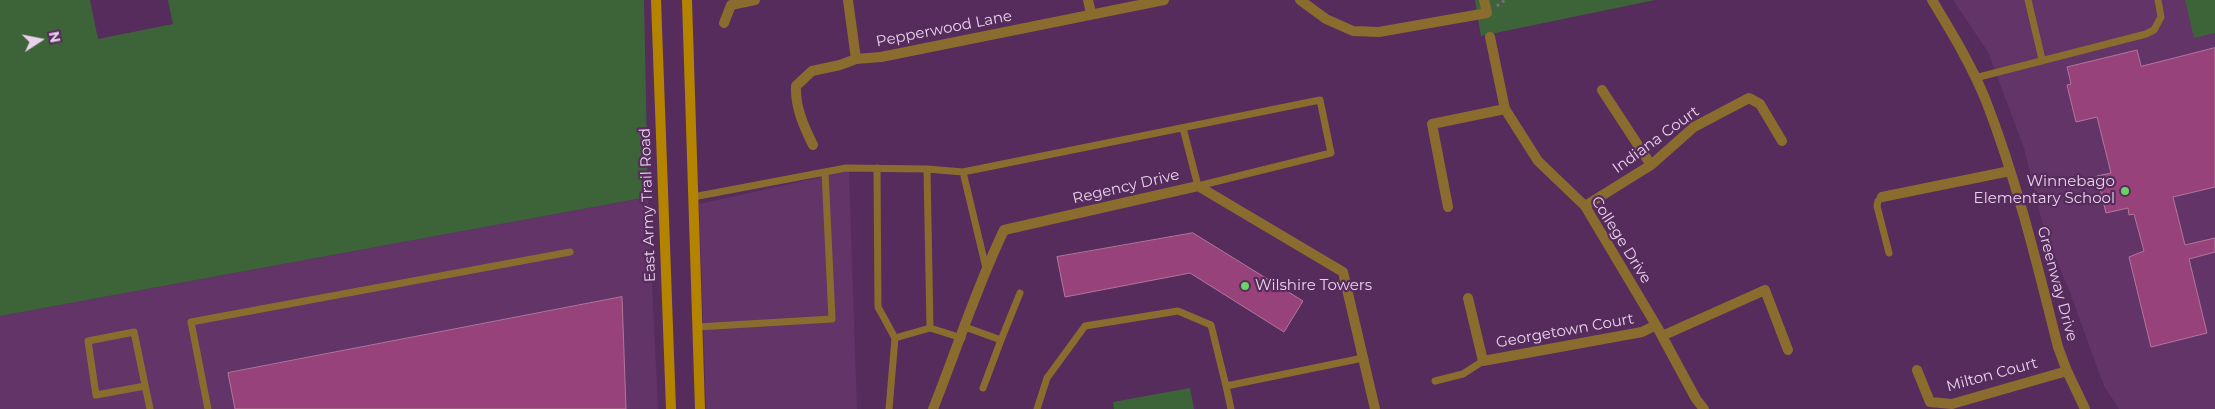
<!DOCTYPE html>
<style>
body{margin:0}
#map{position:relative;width:2215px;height:409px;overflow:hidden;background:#552c5b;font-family:Montserrat,sans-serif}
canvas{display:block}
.north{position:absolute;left:15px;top:15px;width:50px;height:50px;-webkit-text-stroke:4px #552c5b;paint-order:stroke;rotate:79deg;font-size:14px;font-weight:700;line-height:20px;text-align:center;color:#ead2ed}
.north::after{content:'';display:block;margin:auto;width:18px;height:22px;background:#ead2ed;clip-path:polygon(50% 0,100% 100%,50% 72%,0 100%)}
</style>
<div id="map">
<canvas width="2215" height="409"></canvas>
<div class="north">N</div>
</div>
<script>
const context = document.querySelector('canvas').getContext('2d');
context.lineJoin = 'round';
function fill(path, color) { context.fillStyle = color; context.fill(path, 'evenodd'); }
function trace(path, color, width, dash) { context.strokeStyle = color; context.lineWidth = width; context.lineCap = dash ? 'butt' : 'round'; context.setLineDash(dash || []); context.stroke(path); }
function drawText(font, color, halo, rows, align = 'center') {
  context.font = font + ' Montserrat,sans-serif'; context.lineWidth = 4.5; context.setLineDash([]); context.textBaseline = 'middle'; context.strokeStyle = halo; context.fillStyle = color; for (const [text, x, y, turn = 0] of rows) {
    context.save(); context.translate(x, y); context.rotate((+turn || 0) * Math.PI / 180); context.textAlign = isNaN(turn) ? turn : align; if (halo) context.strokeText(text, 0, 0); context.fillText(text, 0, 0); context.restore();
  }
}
const built = new Path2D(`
 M1953,0H2215V409H2119L2104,386L2069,290L2045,234L2024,148L1988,52Z
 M849,171L857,409H706L699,204Z
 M648,197L658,409H0V316Z`);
const green = new Path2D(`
 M0,0H90L98,39L173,24L168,0H644L648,197L0,316Z
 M1475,0H1655L1481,36Z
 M2185,0H2215V33L2194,38Z
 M1190,388L1194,409H1114L1113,402Z`);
const building = new Path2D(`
 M2215,48V187L2173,197L2185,245L2215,238V252L2189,259L2207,333L2151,347L2129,257L2144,251L2134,214L2129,215L2128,208L2106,213L2097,176L2111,173L2097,117L2076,122L2067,85L2071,84L2067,67L2137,50L2141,66Z
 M1193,233L1303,301L1284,332L1190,273L1065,297L1057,257Z
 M622,297L626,409H235L228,373Z`);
const path = new Path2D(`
 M1497,6L1505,0`);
const lane = new Path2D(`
 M2028,0L2042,59
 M1975,78L2146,34L2154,30L2161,17L2158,0
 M877,168L878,307L895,338L930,328
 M927,169L963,172L1320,100L1331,153L1198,186L1183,128
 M963,172L986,268
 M693,197L846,168L927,169L930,328L962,338
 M1882,197L1878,201L1877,206L1889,253
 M697,327L832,319L825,172
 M965,327L1001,340L1020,293
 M1435,381L1463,374L1483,361
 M145,386L96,395L88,341L134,332L150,409
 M1226,386L1231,409
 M983,388L1001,340
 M208,409L191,322L570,252
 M889,409L895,338
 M1037,409L1047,378L1085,326L1178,311L1211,325L1226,386L1363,358`);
const street = new Path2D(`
 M848,0L856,59
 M1088,0L1091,13
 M1300,0L1326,19L1353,31L1379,32L1487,13L1484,0
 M1932,0C1952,33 1972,66 1986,101C2017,181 2037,264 2058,347L2067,371L2085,409
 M724,23L731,5L755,0
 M1490,37L1505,109L1538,161L1585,206L1656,325L1696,399L1704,409
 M1602,90L1651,165
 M813,145C804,127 795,107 796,86L812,71L840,65L856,59L881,57L1164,0
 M1882,197L2010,171
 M1585,206L1651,165L1694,127L1749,98L1760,104L1782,141
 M1448,207L1432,124L1505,109
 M1468,298L1483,361L1642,332L1656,325
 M1662,336L1765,290L1788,350
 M1917,370L1930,402L1952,404L2067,371
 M933,409C957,349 976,288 1004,230L1198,186L1343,272L1375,409`);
const secondary = new Path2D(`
 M656,0L671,409
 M687,0L700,409`);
const markers = [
 [2125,191,5,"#6bd363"],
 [1245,286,5,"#6bd363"]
];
const streetNames = [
 ["Pepperwood Lane",944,29,-11],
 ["Indiana Court",1656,140,-36],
 ["Regency Drive",1126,187,-13],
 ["East Army Trail Road",648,205,-92],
 ["College Drive",1621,240,58],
 ["Greenway Drive",2057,284,75],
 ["Georgetown Court",1565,331,-10],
 ["Milton Court",1992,375,-15]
];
const poiNames = [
 ["Winnebago",2115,182],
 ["Elementary School",2115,199],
 ["Wilshire Towers",1255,286,"left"]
];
fill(built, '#623468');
fill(green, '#3d6439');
fill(building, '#98427b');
trace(building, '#b3769b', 1);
trace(path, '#87648c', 3, [2.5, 4]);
trace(lane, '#8b6c2f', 7);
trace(street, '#8b6c2f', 10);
trace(secondary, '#b48300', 10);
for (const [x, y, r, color] of markers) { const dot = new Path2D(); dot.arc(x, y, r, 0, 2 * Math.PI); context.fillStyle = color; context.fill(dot); trace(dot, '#552c5b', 2); }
drawText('15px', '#ead2ed', '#552c5b', streetNames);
drawText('15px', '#ead2ed', '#552c5b', poiNames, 'right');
</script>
